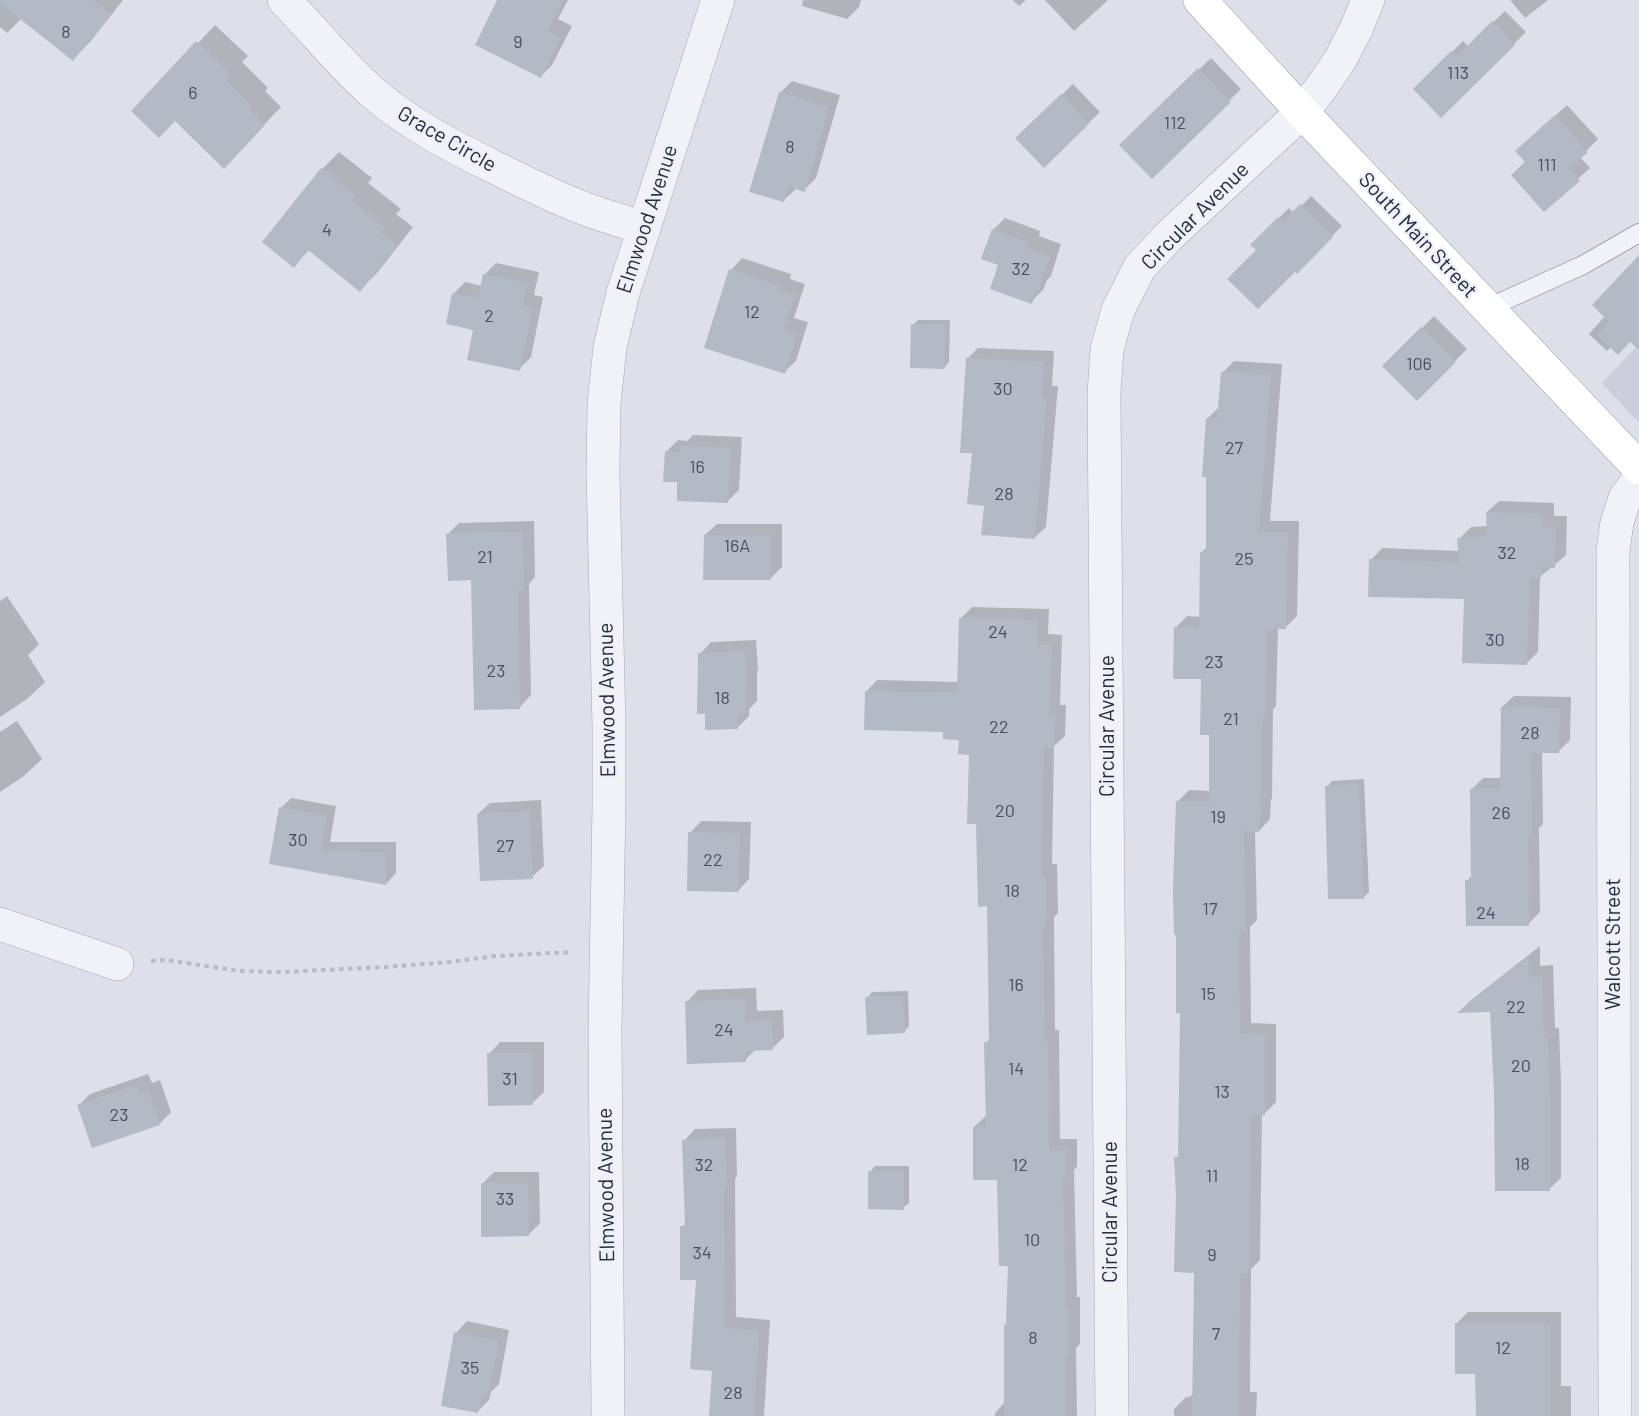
<!DOCTYPE html>
<style>
body{margin:0}
canvas{display:block;background:#dde0e9}
</style>
<canvas width="1639" height="1416"></canvas>
<script>
const context = document.querySelector('canvas').getContext('2d');
context.lineJoin = 'round';
function fill(path, color) { context.fillStyle = color; context.fill(path, 'evenodd'); }
function trace(path, color, width, dash) { context.strokeStyle = color; context.lineWidth = width; context.lineCap = dash ? 'butt' : 'round'; context.setLineDash(dash || []); context.stroke(path); }
function drawText(font, color, halo, rows, align = 'center') {
  context.font = font + ' Barlow,sans-serif'; context.lineWidth = 4.5; context.setLineDash([]); context.textBaseline = 'middle'; context.strokeStyle = halo; context.fillStyle = color; for (const [text, x, y, turn = 0] of rows) {
    context.save(); context.translate(x, y); context.rotate((+turn || 0) * Math.PI / 180); context.textAlign = isNaN(turn) ? turn : align; if (halo) context.strokeText(text, 0, 0); context.fillText(text, 0, 0); context.restore();
  }
}
const built = new Path2D(`
 M1639,344V423L1602,383Z`);
const shadow = new Path2D(`
 M0,0H123L90,42L73,59L22,18L7,33L0,27Z
 M499,0H568L558,19L572,26L552,65L541,76Z
 M803,0H861L859,7L847,19L802,6Z
 M1013,0H1026L1019,6Z
 M1045,0H1108L1074,31Z
 M1510,0H1548L1525,18Z
 M1505,11L1526,32L1441,116L1415,89L1463,41L1468,46Z
 M215,25L248,56L242,62L268,88L265,91L281,107L241,149L198,43Z
 M1211,58L1241,89L1152,177L1121,145Z
 M792,81L840,95L816,178L804,190L796,189L784,200L780,93Z
 M1073,84L1100,112L1044,166L1017,138Z
 M1567,105L1598,139L1580,157L1590,168L1544,209L1527,161L1529,140Z
 M339,152L372,178L368,183L401,209L396,214L413,227L377,273L360,290L310,249L294,266L322,169Z
 M1311,196L1342,226L1297,271L1259,250L1252,245L1289,208L1294,213Z
 M1005,218L1040,231L1039,236L1061,244L1051,276L1047,280L1043,290L1031,302L1000,264L993,230Z
 M1639,257V331L1611,347L1607,351L1589,334L1605,316Z
 M742,258L791,274L790,279L805,284L794,318L808,322L796,361L784,372L731,270Z
 M496,263L539,272L534,295L543,297L531,357L519,369L475,329L453,294L465,282L482,286L484,275Z
 M1434,316L1467,349L1417,399L1384,366Z
 M918,320H950L949,362L944,368L913,325Z
 M978,348L1054,351L1052,386H1058L1046,527L1034,538L986,504L974,451L967,359Z
 M1234,361L1282,364L1270,521H1299L1297,616L1286,627H1278L1276,706L1273,709L1272,798L1271,800L1270,819L1259,831L1255,830L1257,920L1250,927L1251,1023L1276,1024V1102L1265,1113H1262L1260,1260L1251,1269L1250,1392H1257L1256,1416H1174V1409L1186,1397H1189L1194,1393L1195,1271L1177,1196L1176,1158L1180,1154L1182,1011L1178,801L1189,790L1211,791V734L1203,677L1175,628L1187,616L1200,617L1201,553L1207,547V419L1219,407L1222,373Z
 M693,435L742,437L739,490L727,502L679,481L666,452L678,440L687,441Z
 M1499,501L1554,503V516H1567L1566,555L1540,577L1538,652L1527,663L1465,598L1371,560L1382,548L1460,551L1459,539L1471,527L1488,526L1487,512Z
 M534,521L535,577L529,584L531,695L520,707L473,579L448,534L459,523Z
 M717,524H782V567L770,579L705,535Z
 M7,596L39,644L28,655L45,682L27,699L0,717V601Z
 M972,607L1049,609L1048,634L1062,635L1060,705H1066L1065,736L1054,746L1052,864H1057L1058,913L1054,917L1055,1030H1059L1060,1139H1077V1167L1074,1170L1077,1297H1080V1344L1076,1348L1077,1416H995V1413L1005,1402V1325L1008,1323L1009,1264L998,1178L974,1127L986,1116V1043L990,1038L989,905L977,822L970,753L961,738L866,692L877,680L959,682L961,618Z
 M756,640L758,670L757,671V701L749,709V716L738,727L700,654L711,642Z
 M1514,696L1571,697L1570,740L1558,752L1542,751L1543,824L1539,828L1540,912L1528,924L1467,881L1472,875L1471,790L1483,778H1501L1502,707Z
 M17,721L42,759L24,776L0,792V732Z
 M1364,779L1369,892L1364,897L1327,787L1332,781Z
 M291,798L336,806L330,842H396V873L386,884L271,863L281,808Z
 M541,800L544,866L532,877L478,814L490,803Z
 M701,821L751,822L749,879L738,891L690,833Z
 M1540,946V966L1553,965L1555,1028H1559L1561,1083V1178L1549,1189L1492,1011H1460L1470,1001Z
 M756,988L757,1011L783,1010L784,1037L772,1049H756L745,1060L687,1002L698,990Z
 M908,991L909,1026L904,1032L867,998L872,992Z
 M500,1042H544V1092L532,1103L489,1054Z
 M148,1074L152,1083L160,1080L171,1112L160,1123L93,1146L79,1105L90,1094Z
 M736,1128L737,1176L735,1179L736,1317L770,1320L764,1416H710L714,1369L698,1279L682,1227L686,1223L684,1141L695,1129Z
 M875,1166H909V1203L903,1208L870,1172Z
 M494,1172H539L540,1223L528,1235L483,1183Z
 M1468,1312H1561V1386H1571V1416H1477V1372L1457,1323Z
 M467,1321L509,1330L499,1384L491,1392L489,1400L478,1411L456,1333Z`);
const building = new Path2D(`
 M0,0H93L111,14L73,61L0,3Z
 M497,0H563L547,31L561,38L541,78L475,45Z
 M1492,21L1515,45L1441,118L1413,89L1451,51L1456,57Z
 M196,41L231,74L226,80L252,106L249,109L265,125L224,169L175,121L159,138L131,111Z
 M1198,68L1231,102L1152,179L1119,145Z
 M779,92L829,107L805,192L789,187L784,202L749,192Z
 M1061,94L1089,124L1044,168L1015,138Z
 M1555,115L1588,152L1569,169L1580,181L1544,212L1511,175L1525,162L1515,151Z
 M321,168L356,196L352,201L385,227L380,232L397,245L360,292L308,250L294,268L262,242Z
 M1300,204L1333,237L1297,274L1295,272L1258,309L1227,279L1256,250L1250,245L1278,217L1283,222Z
 M992,229L1030,243L1028,248L1050,256L1039,289H1037L1032,304L990,289L998,265L981,259Z
 M1639,255V350L1630,342L1618,355L1597,335L1609,322L1592,305Z
 M729,269L781,286L779,291L795,295L784,329L797,334L785,374L704,348Z
 M483,274L528,283L523,306L533,308L520,371L467,360L473,330L446,324L452,293L478,298Z
 M911,324L945,325L944,369L910,368Z
 M1421,327L1456,362L1417,401L1382,366Z
 M966,358L1044,362L1042,397H1047L1035,539L981,535L984,506L967,504L972,453H960Z
 M1221,372L1271,375L1259,532H1288L1286,629H1267L1265,719H1262L1261,811L1260,812L1259,832L1244,831L1246,933H1239L1240,1034L1265,1035V1115H1251L1249,1274L1240,1273L1239,1416H1192L1194,1273L1174,1272L1176,1196L1174,1157H1178L1180,1013H1176V935H1174L1173,889L1176,801L1209,802V735H1200L1201,679H1173L1174,627L1199,628L1200,552H1206V477H1202L1206,418L1217,419Z
 M680,445L731,448L728,503L677,501V482H663L665,451L680,452Z
 M1486,512L1543,514V527H1556L1555,568L1541,567V579H1530L1527,665L1462,663L1464,599L1368,597L1369,559L1459,563L1457,538L1487,536Z
 M523,532L524,590H518L520,709L474,710L471,580L448,581L446,534Z
 M704,535H771V580H703Z
 M959,618L1038,620L1037,645H1052L1049,716H1055L1054,748H1044L1041,875H1046L1047,926H1043L1045,1041H1048L1049,1150H1066V1180H1063L1066,1307H1069V1357H1066V1416H1004V1325H1006L1008,1266H999L997,1180H973V1127H986L984,1042H989L987,906L978,907L976,824H967L969,755L958,754L959,740L943,739V732L864,730L865,691L957,693Z
 M745,651L747,683H746V714H738V729L705,730V714H697L698,653Z
 M1501,707L1560,708L1559,753H1531L1532,837H1528L1529,926H1466L1465,880H1471L1470,789L1500,788Z
 M1359,784L1364,899H1328L1325,786Z
 M279,807L327,816L321,851L386,852V885L269,864Z
 M529,811L533,879L480,881L477,814Z
 M688,832L740,833L738,892L687,891Z
 M1529,956V977L1542,976L1544,1039L1548,1038L1550,1096V1191H1495L1494,1092L1490,1012L1457,1013Z
 M903,996L905,1033L867,1035L865,997Z
 M745,999L746,1022L772,1021L773,1050L745,1051L746,1062L687,1064L685,1001Z
 M487,1053H533V1105L488,1106Z
 M137,1084L140,1094L149,1091L160,1125L92,1148L77,1105Z
 M725,1139L727,1189L724,1190L725,1328L759,1331L754,1416H709L712,1371L690,1369L696,1280H680V1226H685L682,1140Z
 M868,1171H904V1210L868,1209Z
 M481,1183H528L529,1236L481,1237Z
 M1455,1323H1550V1416H1476L1475,1374H1455Z
 M454,1332L499,1341L488,1397L482,1396L478,1413L441,1406Z`);
const path = new Path2D(`
 M151,961L166,960L240,971L282,972L386,967L450,962L495,956L571,952`);
const lane = new Path2D(`
 M1488,308L1583,265L1639,233`);
const street = new Path2D(`
 M284,0C314,30 340,64 372,92C408,123 449,145 492,166C524,182 557,199 591,211C608,217 626,222 643,228
 M0,924L117,964
 M608,1416L605,1029L609,806V726L603,473L604,404L610,347L623,293L718,0
 M1112,1416L1104,393L1107,349L1118,310L1140,267L1169,236L1302,112L1321,88L1340,60L1356,29L1368,0
 M1615,1416L1613,551L1617,522L1625,498L1639,479`);
const primary = new Path2D(`
 M1200,0L1302,112L1639,468`);
const numberNames = [
 ["8",66,32],
 ["9",518,42],
 ["113",1458,73],
 ["6",193,93],
 ["112",1175,123],
 ["8",790,147],
 ["111",1547,165],
 ["4",327,230],
 ["32",1021,269],
 ["12",752,312],
 ["2",489,316],
 ["106",1419,364],
 ["30",1003,389],
 ["27",1234,448],
 ["16",697,467],
 ["28",1004,494],
 ["16A",737,546],
 ["32",1507,553],
 ["21",485,557],
 ["25",1244,559],
 ["24",998,632],
 ["30",1495,640],
 ["23",1214,662],
 ["23",496,671],
 ["18",722,698],
 ["21",1231,719],
 ["22",999,727],
 ["28",1530,733],
 ["20",1005,811],
 ["26",1501,813],
 ["19",1218,817],
 ["30",298,840],
 ["27",505,846],
 ["22",713,860],
 ["18",1012,891],
 ["17",1210,909],
 ["24",1486,913],
 ["16",1016,985],
 ["15",1208,994],
 ["22",1516,1007],
 ["24",724,1030],
 ["20",1521,1066],
 ["14",1016,1069],
 ["31",510,1079],
 ["13",1222,1092],
 ["23",119,1115],
 ["18",1522,1164],
 ["32",704,1165],
 ["12",1020,1165],
 ["11",1212,1176],
 ["33",505,1199],
 ["10",1032,1240],
 ["34",702,1253],
 ["9",1212,1255],
 ["7",1216,1334],
 ["8",1033,1338],
 ["12",1503,1348],
 ["35",470,1368],
 ["28",733,1393]
];
const streetNames = [
 ["Grace Circle",447,139,30],
 ["Circular Avenue",1195,216,-45],
 ["Elmwood Avenue",647,219,-72],
 ["South Main Street",1418,235,47],
 ["Elmwood Avenue",607,700,-91],
 ["Circular Avenue",1107,726,-90],
 ["Walcott Street",1613,944,-90],
 ["Elmwood Avenue",606,1185,-91],
 ["Circular Avenue",1110,1212,-90]
];
fill(built, '#cbcfdb');
fill(shadow, '#0003');
fill(building, '#b4b9c6');
trace(lane, '#a2a6b3', 20);
trace(street, '#a2a6b3', 34);
trace(primary, '#9ba3b6', 34);
trace(path, '#b7bbc4', 4, [4.5, 4.5]);
trace(lane, '#f0f2f7', 18);
trace(street, '#f0f2f7', 33);
trace(primary, '#fff', 33);
drawText('18px', '#494f62', null, numberNames);
drawText('21px', '#252c41', '#edf0f6', streetNames);
</script>
